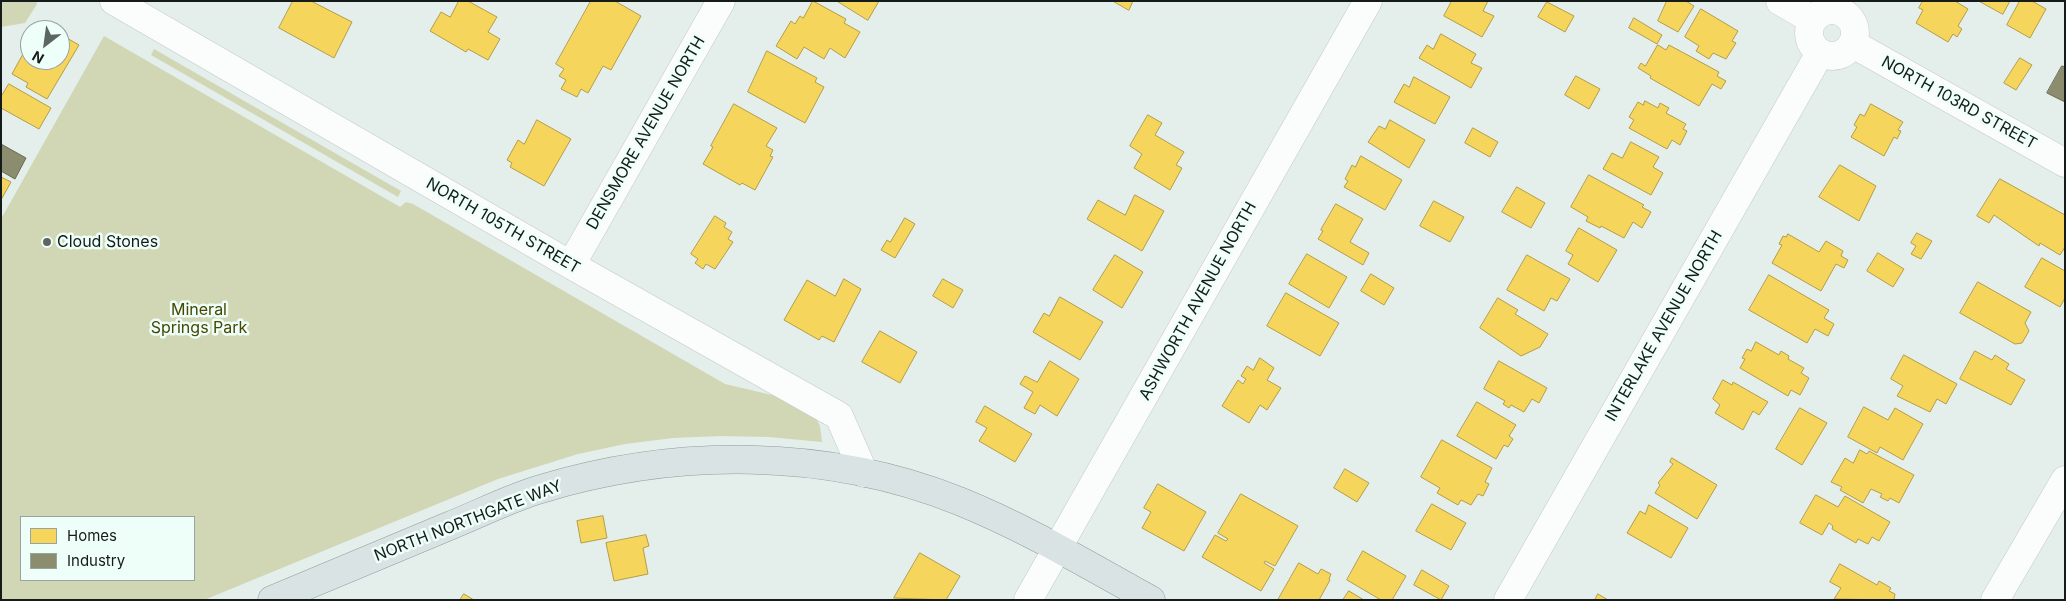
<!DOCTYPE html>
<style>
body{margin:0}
#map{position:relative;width:2066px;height:601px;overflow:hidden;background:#e4eeeb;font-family:Inter,sans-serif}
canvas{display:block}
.frame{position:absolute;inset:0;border:2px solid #151b19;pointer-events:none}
.legend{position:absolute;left:20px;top:516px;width:175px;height:65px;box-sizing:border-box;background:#eefffa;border:1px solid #97a4a0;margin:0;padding:6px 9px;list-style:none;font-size:15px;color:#151b19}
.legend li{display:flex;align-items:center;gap:10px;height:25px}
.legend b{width:25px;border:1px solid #97a4a0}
.north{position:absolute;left:20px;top:20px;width:50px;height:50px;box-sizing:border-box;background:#eefffa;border:1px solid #97a4a0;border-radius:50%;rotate:210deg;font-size:14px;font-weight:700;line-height:20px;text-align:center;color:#151b19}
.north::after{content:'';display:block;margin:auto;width:18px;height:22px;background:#5d6562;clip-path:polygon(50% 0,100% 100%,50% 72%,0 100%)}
</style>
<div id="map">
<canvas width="2066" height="601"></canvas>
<div class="frame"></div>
<ul class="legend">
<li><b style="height:14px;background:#f6d55c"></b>Homes</li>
<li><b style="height:14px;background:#8c8c6e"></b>Industry</li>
</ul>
<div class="north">N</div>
</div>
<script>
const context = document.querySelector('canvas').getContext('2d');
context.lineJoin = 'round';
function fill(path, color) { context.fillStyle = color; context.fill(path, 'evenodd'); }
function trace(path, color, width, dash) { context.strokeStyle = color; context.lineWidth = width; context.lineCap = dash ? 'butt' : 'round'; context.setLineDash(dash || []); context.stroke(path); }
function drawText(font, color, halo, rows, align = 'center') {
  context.font = font + ' Inter,sans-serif'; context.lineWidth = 5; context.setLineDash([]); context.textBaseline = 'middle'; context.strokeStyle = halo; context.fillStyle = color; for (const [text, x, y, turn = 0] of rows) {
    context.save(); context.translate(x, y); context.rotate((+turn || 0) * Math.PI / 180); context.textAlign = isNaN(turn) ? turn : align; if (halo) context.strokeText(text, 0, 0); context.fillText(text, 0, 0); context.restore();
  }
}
const green = new Path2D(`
 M1,1H36L37,4L25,23L1,27Z
 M104,36L400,207L406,202L413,204L725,384L776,396L816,418L820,426L822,442L769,437L721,436L673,438L625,444L578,454L498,479L204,600H1V219ZM21,517H194V580H21Z
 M154,49L401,191L398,197L151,55Z`);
const homes = new Path2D(`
 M293,1H311L352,22L334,58L279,28Z
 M459,1H468L497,17L488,32L500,39L488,60L468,49L466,52L430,31L441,12L450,17Z
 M591,1H615L641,16L611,70L603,66L588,93L581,89L577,97L561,89L566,80L559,76L564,69L556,64Z
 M813,1L846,19L844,23L860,32L845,58L830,48L824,59L804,47L797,59L776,46L791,21L795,24L800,16L803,18Z
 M837,1H879L868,20Z
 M1113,1H1133L1129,10Z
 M1452,1H1488L1483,11L1494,16L1482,37L1444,16Z
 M1667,1H1686L1694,6L1678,32L1658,21Z
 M1923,1H1955L1968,9L1958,26L1962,29L1957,37L1953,34L1948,42L1916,23L1923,10L1919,8Z
 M1979,1H2010L2003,14Z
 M2020,1H2032L2046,9L2030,38L2007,25Z
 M1547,2L1574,16L1565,32L1538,17Z
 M1701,9L1738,31L1732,41L1736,43L1726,59L1713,53L1709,59L1696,51L1699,46L1685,37Z
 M1634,18L1662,35L1657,44L1629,28Z
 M41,23L54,30H37Z
 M60,34L79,45L47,99L26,87L28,83L12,74L30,41V60H60Z
 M1441,34L1476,54L1471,63L1482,68L1471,88L1419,58L1427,45L1433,49Z
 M1658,45L1666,50L1669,45L1719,72L1717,76L1726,81L1721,89L1712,84L1699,106L1650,78L1651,76L1638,68L1641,63L1645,66Z
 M767,51L817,78L815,82L824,87L805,123L748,92Z
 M2020,58L2032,65L2016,90L2004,83Z
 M1576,76L1600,89L1589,109L1565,95Z
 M1414,77L1450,97L1435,124L1394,102L1404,84L1409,87Z
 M9,84L51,108L39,129L1,108V97Z
 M1645,101L1658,108L1660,103L1669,108L1666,113L1686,124L1683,129L1687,131L1680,145L1672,140L1667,149L1629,128L1634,120L1629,117L1638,102L1643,105Z
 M734,104L777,128L766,146L773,150L770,156L773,157L755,190L742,183L740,185L703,164L713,147L711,146Z
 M1871,104L1903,122L1898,130L1901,131L1897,139L1894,137L1884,156L1851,137L1857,127L1854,125L1860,114L1864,116Z
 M1148,115L1162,123L1155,135L1184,152L1176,165L1182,168L1170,190L1134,168L1142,154L1130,146Z
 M537,120L571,139L544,186L510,167L512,163L507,160L518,140L524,144Z
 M1390,120L1425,140L1409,168L1368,142L1379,126L1385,129Z
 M1473,128L1498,142L1490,157L1465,143Z
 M1631,142L1659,157L1653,167L1663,173L1651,195L1603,169L1612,153L1622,158Z
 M1361,156L1402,180L1385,210L1344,187L1348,181L1345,179L1352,165L1355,167Z
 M1840,165L1876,186L1859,221L1819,197Z
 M1589,175L1644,205L1642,207L1651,212L1642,228L1633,222L1624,238L1601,226L1600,228L1586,221L1588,217L1571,207Z
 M1,177L11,182L1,200Z
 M2000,179L2065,215V247L2060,255L2040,243L2039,246L1994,215L1989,223L1977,216Z
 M1517,187L1545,203L1531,228L1502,212Z
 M1135,195L1164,211L1142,251L1087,219L1098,200L1125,215Z
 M1434,201L1464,217L1450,242L1420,226Z
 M1336,204L1363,219L1350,242L1369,253L1363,265L1318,239L1323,231L1321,230Z
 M715,216L726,223L724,227L732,232L728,239L733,242L715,269L706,264L703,269L695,263L698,259L691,254Z
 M905,218L915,224L895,258L881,250L887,240L890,242Z
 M1579,228L1617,250L1598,282L1568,264L1573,255L1566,251Z
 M1917,233L1932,241L1921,259L1911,254L1916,246L1911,243Z
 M1788,234L1819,252L1826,241L1843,251L1841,256L1848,260L1844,268L1836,264L1821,291L1772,263L1782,245L1779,244L1783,236L1786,237Z
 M1878,253L1904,269L1893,287L1867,271Z
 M1307,254L1347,277L1329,308L1289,284Z
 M1115,255L1143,272L1122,308L1093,290Z
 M1527,255L1570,279L1557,301L1551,298L1544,311L1507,290Z
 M2042,258L2065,271V298L2060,307L2025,287Z
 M1371,274L1394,288L1384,305L1361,291Z
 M1769,275L1829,310L1824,318L1834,324L1828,336L1815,329L1807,343L1749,310Z
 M844,279L861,289L834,342L822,336L819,340L784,320L807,280L835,296Z
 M943,279L963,290L953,308L933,296Z
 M1978,282L2031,312L2025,323L2029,331L2022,343L2015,344L1960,313Z
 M1286,293L1339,323L1320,356L1267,326Z
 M1060,297L1103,322L1080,360L1033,332L1044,313L1049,316Z
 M1498,298L1518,310L1515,314L1548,334L1540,347L1521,356L1480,328Z
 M880,331L917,352L900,383L862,362Z
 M1756,342L1779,355L1781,351L1789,356L1788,359L1804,368L1801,373L1809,378L1800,395L1791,390L1788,396L1740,368L1745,359L1742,358L1747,349L1751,351Z
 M1975,351L1992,360L1995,355L2009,364L2006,369L2025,380L2011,405L1960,379Z
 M1904,355L1957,384L1946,404L1937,399L1930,412L1897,396L1903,386L1891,379Z
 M1260,358L1274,368L1267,380L1281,388L1267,410L1260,405L1249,423L1222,406L1238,380L1243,384L1246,379L1241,376L1247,366L1253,370Z
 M1050,361L1079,379L1057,416L1040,405L1035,414L1024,408L1033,392L1020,384L1025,376L1037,382Z
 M1499,361L1547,388L1539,403L1532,399L1524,412L1511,405L1509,408L1503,404L1505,401L1484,389Z
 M1723,380L1732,385L1733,382L1768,402L1759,415L1753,411L1743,430L1715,413L1720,405L1713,399Z
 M1477,402L1516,425L1509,436L1513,439L1508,447L1504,445L1496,459L1457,436Z
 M985,406L1032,434L1015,462L979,441L987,428L976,422Z
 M1864,407L1888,420L1895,408L1923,424L1903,460L1880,447L1877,453L1848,437Z
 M1800,408L1827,423L1802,465L1776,449Z
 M1442,440L1492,468L1485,482L1489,484L1483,496L1478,494L1471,505L1461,500L1458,505L1437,493L1440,488L1421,477Z
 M1860,450L1867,454L1869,451L1914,475L1899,503L1890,498L1888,501L1880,497L1882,494L1871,489L1863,503L1840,490L1842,487L1831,482L1845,458L1853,463Z
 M1672,458L1717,485L1697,519L1655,493L1660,485L1658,483L1673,464L1670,462Z
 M1345,469L1369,483L1357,502L1334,488Z
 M1158,484L1206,512L1184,551L1142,528L1151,512L1144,508Z
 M1241,494L1298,526L1275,566L1265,561L1264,563L1274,569L1261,591L1202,557L1215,535L1226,541L1228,539L1218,533Z
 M1816,495L1838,507L1845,496L1890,522L1879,541L1872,537L1868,544L1858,539L1856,543L1832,529L1833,526L1829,523L1822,535L1800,523Z
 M1432,504L1466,523L1451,550L1416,531Z
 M1649,505L1688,528L1671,558L1627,533L1640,511L1645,514Z
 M603,516L607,538L581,543L577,521Z
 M646,535L649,546L643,548L648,574L614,581L606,543Z
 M1363,551L1406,576L1392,600H1381L1347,580Z
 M920,553L960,576L946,600L894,598Z
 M1299,563L1318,574L1321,569L1331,574L1329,579L1330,580L1319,600H1278Z
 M1840,564L1877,585L1879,581L1891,588L1889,591L1895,594L1894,600L1834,599L1841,588L1830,582Z
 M1422,570L1449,586L1441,600L1414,585Z
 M1349,591L1364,600H1343Z
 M464,594L474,600H460Z
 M1598,594L1608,600H1595Z`);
const industry = new Path2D(`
 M2062,66L2065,67V102L2047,93Z
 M1,144L26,158L15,179L1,171Z`);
const minor = new Path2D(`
 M114,1L571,265L839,416L864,473
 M1780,1L1813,20
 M1809 33a23 23 0 1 1 46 0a23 23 0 1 1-46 0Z
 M1853,44L2065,163
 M571,265L721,1
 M1028,600L1368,1
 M1508,600L1820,53
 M1995,600L2065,480`);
const major = new Path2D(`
 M272,600C331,575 390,551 449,526C479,514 510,498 541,489C676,448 827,448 959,501C1026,528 1088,565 1151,600`);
const markers = [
 [47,242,5,"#5d6562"]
];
const streetNames = [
 ["NORTH 103RD STREET",1959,103,29],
 ["DENSMORE AVENUE NORTH",646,133,-60],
 ["NORTH 105TH STREET",503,226,30],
 ["ASHWORTH AVENUE NORTH",1198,301,-61],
 ["INTERLAKE AVENUE NORTH",1664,326,-60],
 ["NORTH NORTHGATE WAY",468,521,-21]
];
const poiNames = [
 ["Cloud Stones",57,242]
];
const parkNames = [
 ["Mineral",199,310],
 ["Springs Park",199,328]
];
fill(green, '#d1d6b5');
fill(homes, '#f6d55c');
trace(homes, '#b29d48', 1);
fill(industry, '#8c8c6e');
trace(industry, '#686a54', 1);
trace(minor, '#c2cac7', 29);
trace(major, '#8d9e9f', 29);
trace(minor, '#fbfcfc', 28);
trace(major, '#dae3e4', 28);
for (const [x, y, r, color] of markers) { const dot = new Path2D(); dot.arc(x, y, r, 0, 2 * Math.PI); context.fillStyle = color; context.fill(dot); trace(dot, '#eefffa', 2); }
drawText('16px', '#151b19', '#eefffa', streetNames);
drawText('16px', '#151b19', '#eefffa', poiNames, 'left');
drawText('16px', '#484702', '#eefffa', parkNames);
</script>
